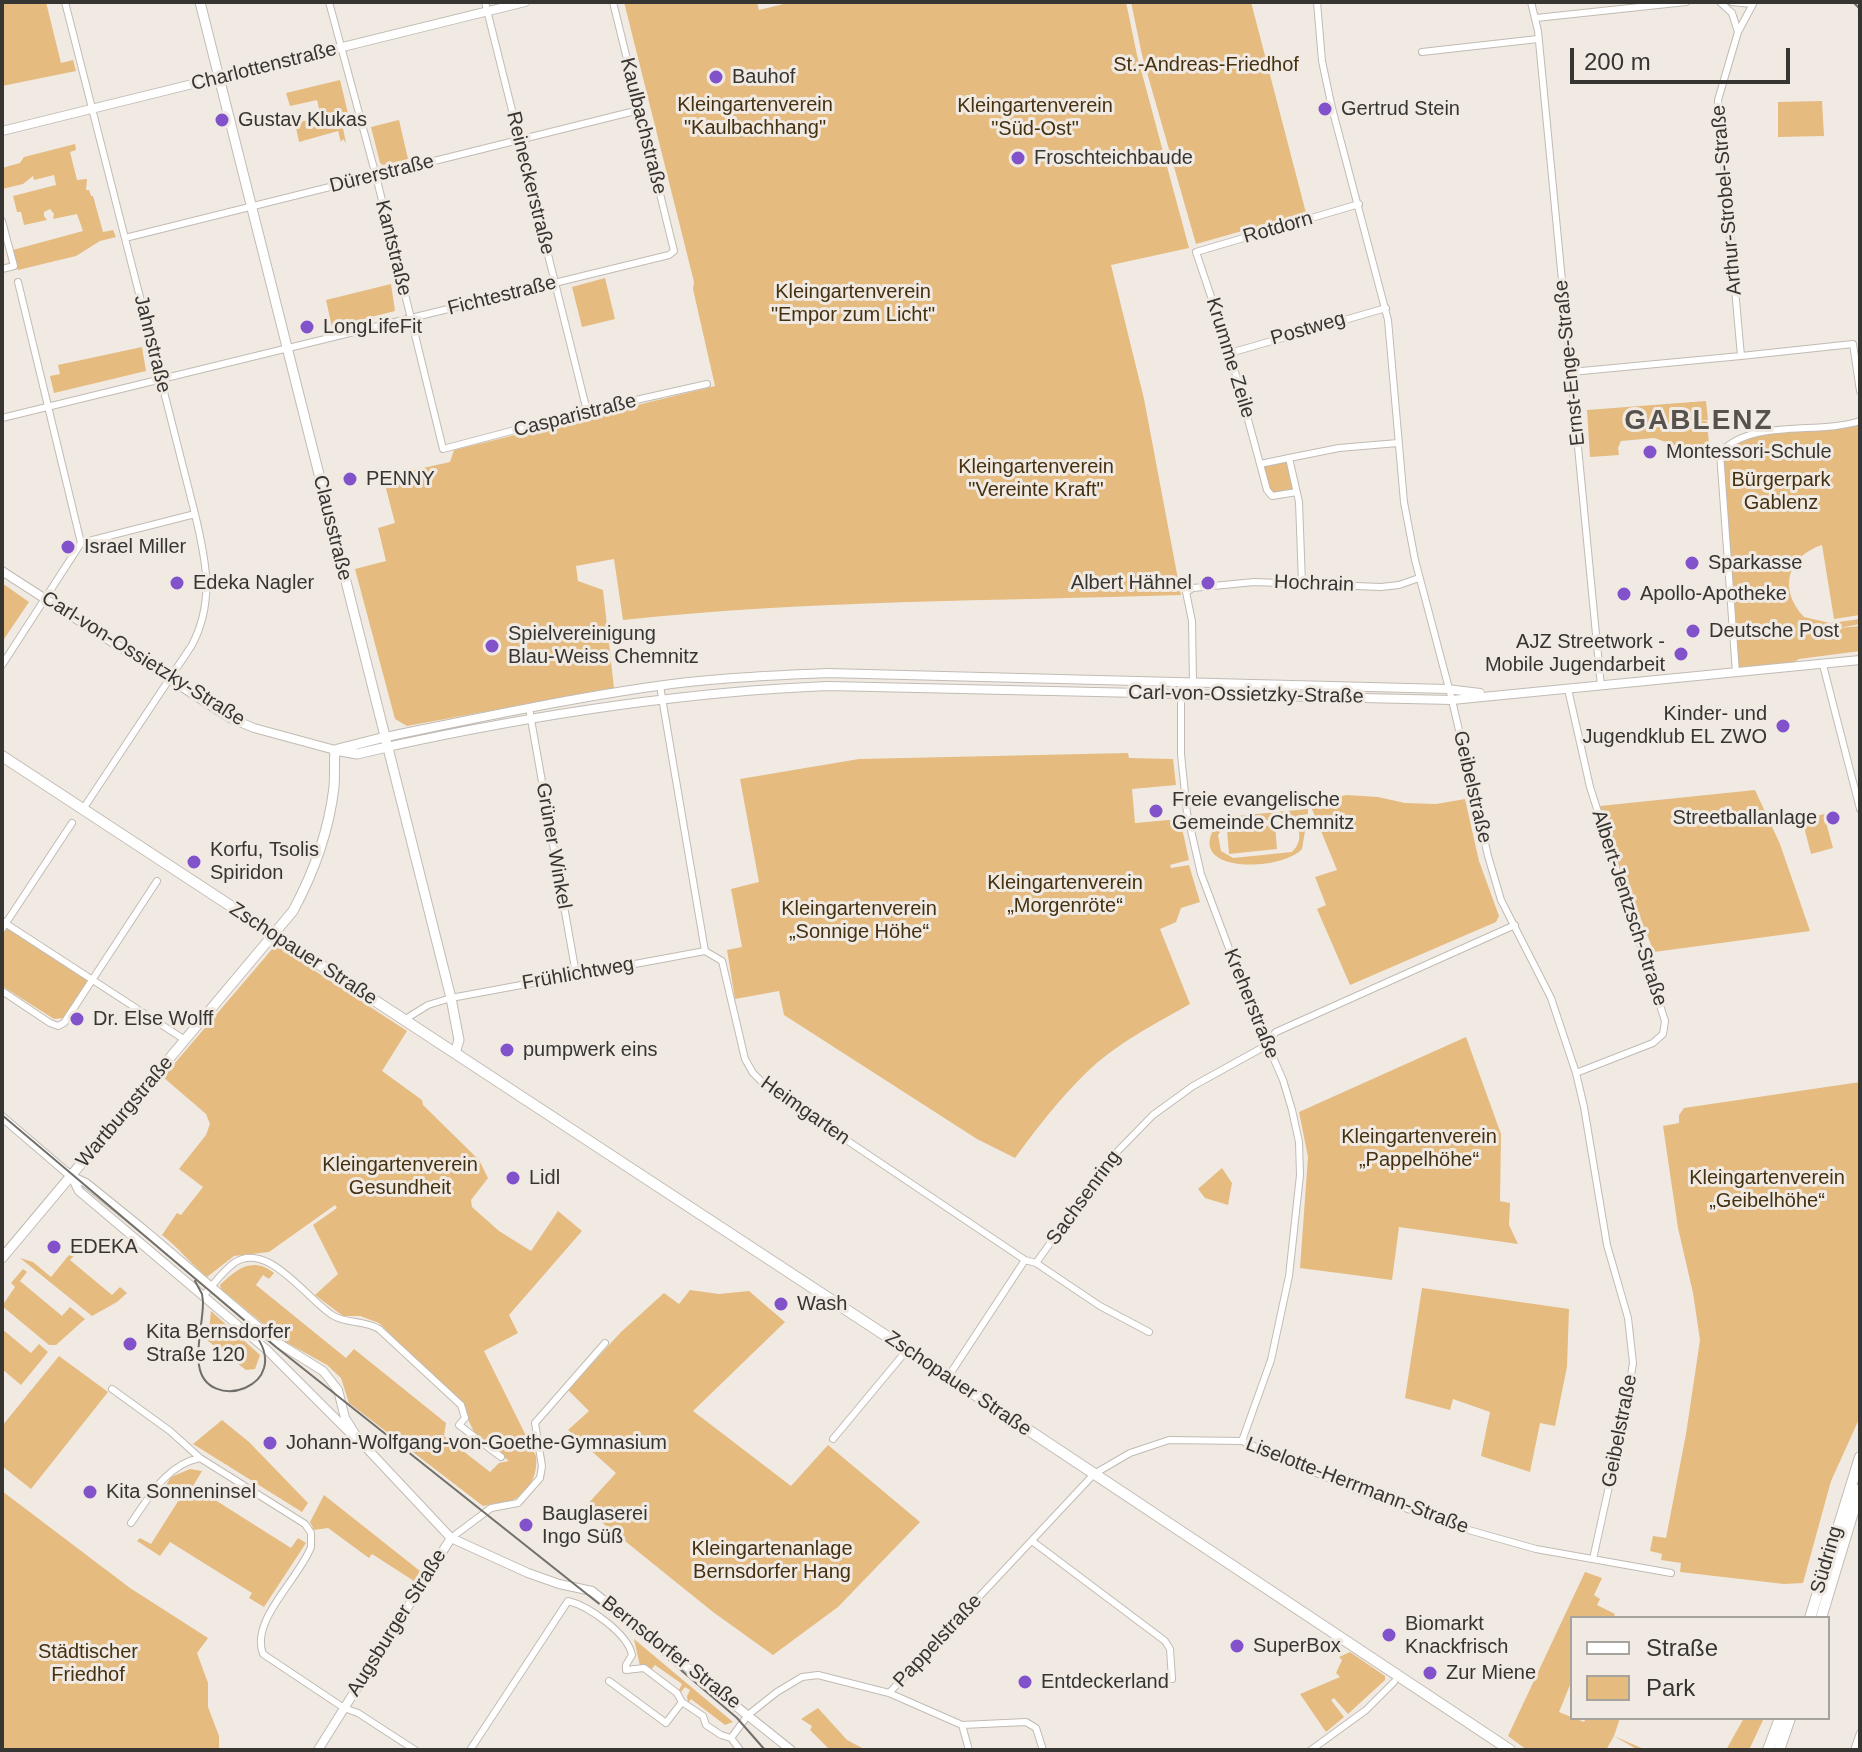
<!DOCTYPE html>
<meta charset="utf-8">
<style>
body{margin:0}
#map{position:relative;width:1862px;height:1752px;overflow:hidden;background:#f0eae3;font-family:Helvetica,sans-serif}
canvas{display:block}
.frame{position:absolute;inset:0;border:4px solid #373532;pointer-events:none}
.legend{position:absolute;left:1570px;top:1616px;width:260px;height:104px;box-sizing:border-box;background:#f0eae3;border:2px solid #a6a29c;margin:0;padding:10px 14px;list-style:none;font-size:24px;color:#373532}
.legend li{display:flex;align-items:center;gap:16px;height:40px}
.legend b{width:40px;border:2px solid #a6a29c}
.scale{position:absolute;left:1570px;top:48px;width:220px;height:36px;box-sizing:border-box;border:4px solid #373532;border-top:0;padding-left:10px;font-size:24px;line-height:28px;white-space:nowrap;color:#373532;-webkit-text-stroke:6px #f0eae3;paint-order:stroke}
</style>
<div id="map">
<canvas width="1862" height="1752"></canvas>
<div class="frame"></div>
<ul class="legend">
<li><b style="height:10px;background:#fff"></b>Straße</li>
<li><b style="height:22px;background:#e5bb80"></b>Park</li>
</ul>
<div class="scale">200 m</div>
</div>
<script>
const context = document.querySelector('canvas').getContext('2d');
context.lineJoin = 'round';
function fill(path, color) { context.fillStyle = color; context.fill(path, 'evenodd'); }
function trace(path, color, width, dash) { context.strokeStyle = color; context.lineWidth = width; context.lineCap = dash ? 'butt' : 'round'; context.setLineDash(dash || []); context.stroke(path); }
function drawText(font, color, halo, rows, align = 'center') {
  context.font = font + ' Helvetica,sans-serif'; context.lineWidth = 6; context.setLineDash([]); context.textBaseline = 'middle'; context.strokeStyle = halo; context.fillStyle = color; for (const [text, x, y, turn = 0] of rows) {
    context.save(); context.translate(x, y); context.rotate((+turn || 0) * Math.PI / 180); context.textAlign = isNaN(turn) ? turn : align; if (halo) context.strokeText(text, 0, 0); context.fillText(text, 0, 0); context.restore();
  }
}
const green = new Path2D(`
 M2,2H46L61,63L73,60L76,71L2,86Z
 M624,2H757L759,10L792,2H1126L1137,55L1189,248L1111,265L1144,399L1181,595C995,601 808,600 623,620L614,559L576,566L578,581L603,590L614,688L407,726L395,719L355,569L386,561L378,528L395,523L383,477L450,462L454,450L715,386L693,289L694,282Z
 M1131,2H1251L1306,213L1196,244L1142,55Z
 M340,80L351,126L343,128L346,143L343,139L341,142L338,131L299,142L295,123L321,117L317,100L290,106L286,93Z
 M1822,101L1824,136L1778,137V102Z
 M399,120L408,159L383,165L380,163L371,127Z
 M75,144L76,150L70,152L77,180L87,179L86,190H89L91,196H93L103,232L113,230L116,237L100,241L76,256L18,270L13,250L83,231L77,214L53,219L54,214L50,209L44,212V216L47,220L24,225L21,212H17L13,196L56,185L54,175L34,180L33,176L23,184L2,189V168L20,163L24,157Z
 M605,278L615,319L582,327L572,287Z
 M391,284L395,311L332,327L326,300Z
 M142,347L146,371L54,393L50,376L60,374L58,365Z
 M1706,401L1708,420L1695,421H1707L1709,444L1681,447L1654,438L1621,441L1618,448L1619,455L1590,457L1587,410Z
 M1860,421V615L1834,619L1822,545C1787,556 1778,590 1804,617L1830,623L1860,619V624L1839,628L1860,626V651L1799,659L1794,662L1795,667L1736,673L1720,453L1738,438Z
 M1288,461L1295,490L1271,493L1262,467Z
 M2,583L29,602L2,642Z
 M1128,753L1129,758L1173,759L1176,785L1132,789L1135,823L1180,819L1189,860L1170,865L1171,868L1189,865L1200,902L1181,908L1176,922L1160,929L1190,1004C1155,1024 1117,1043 1087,1072C1060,1098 1037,1128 1015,1158L977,1139L784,1015L779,991L735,999L727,950L742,947L731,889L759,882L740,779L859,759Z
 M1755,790L1780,844L1810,931L1654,952L1618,862L1600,806Z
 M1347,795L1378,797L1405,803L1436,804L1465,799L1479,861L1499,916L1496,922L1350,985L1317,909L1326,905L1315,877L1337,870L1309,802Z
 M1308,809V814L1296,816L1305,831L1302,849C1281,872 1182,874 1217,824L1205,825V819ZM1286,818C1301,825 1304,840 1292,852L1233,858L1221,851L1218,835L1225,825Z
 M1838,811L1841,823L1827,826L1833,848L1811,854L1802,819Z
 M1275,825L1277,849L1229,854L1227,830Z
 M7,928L88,981L64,1018L54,1019L2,986V936Z
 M273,948H280L407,1031L382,1071L422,1100L423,1105L479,1160L488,1178L471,1200L472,1207L499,1231L531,1251L558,1211L582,1231L509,1315L518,1333L484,1351L536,1456C538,1472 531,1491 515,1499C506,1504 493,1504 483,1506L349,1403L341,1378L327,1365L284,1341L221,1289L220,1285C237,1269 252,1256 274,1273L269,1279L263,1275L256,1285L346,1358L354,1349L446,1423L444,1436L490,1472L499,1463L509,1461L474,1432L461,1405L379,1323L360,1316H343L315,1295L338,1274L313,1225L337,1208L335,1205L269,1252L234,1256L207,1277C190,1263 179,1248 162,1235L177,1213L181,1215L203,1187L179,1169L206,1135L210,1124L206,1114L163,1077Z
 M1466,1037L1501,1134L1500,1201L1510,1203L1509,1225L1518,1244L1399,1227L1392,1280L1300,1268L1308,1157L1299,1112Z
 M1860,1082V1417L1831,1481L1803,1583L1784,1584L1680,1572L1681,1563L1661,1560L1662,1554L1650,1551L1653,1536L1666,1538L1686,1434L1700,1340L1693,1293L1678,1228L1663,1126L1679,1123V1115L1684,1108Z
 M1222,1168L1232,1183L1228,1205L1205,1198L1198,1189Z
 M82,1239L86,1243L70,1260L112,1295L120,1287L127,1293L117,1302L92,1316L20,1258L33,1262L51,1277Z
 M23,1269L27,1272L20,1281L62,1316L70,1307L85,1319L56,1345H49L2,1306L15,1287L11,1283Z
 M1422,1288L1569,1309L1567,1367L1555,1426L1540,1423L1530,1472L1481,1456L1490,1412L1453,1399L1450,1410L1405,1398Z
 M690,1290L719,1294L749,1291L785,1322L693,1411L791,1486L828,1445L920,1522L838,1607L773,1655L713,1612L584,1508L616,1473L568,1430L589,1411L568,1390L621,1332L664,1293L679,1304Z
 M211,1311L260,1355L255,1369L246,1370L208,1341Z
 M2,1329L31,1353L39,1344L48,1352L21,1385L2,1369Z
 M59,1356L108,1392L31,1489L2,1466V1426Z
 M222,1420L249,1442L308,1503L302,1512L193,1444Z
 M190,1469L202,1471L193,1486L291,1548L298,1538L306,1543L264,1607L249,1598L252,1593L170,1542L160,1556L137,1541L140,1538L151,1544L182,1495L166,1485L171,1477Z
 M2,1491L130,1588L208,1638L197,1653L208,1683V1707L219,1736V1750H2Z
 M324,1495L420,1571L414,1581L372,1554L369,1558L328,1528L314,1530L310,1522Z
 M1585,1572L1602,1578L1594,1595L1600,1599L1597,1605L1615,1614L1613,1618H1572V1680L1559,1712L1584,1722L1586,1718H1620L1614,1736L1646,1750H1638L1614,1736L1606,1750H1527L1508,1736Z
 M634,1639L733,1722L725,1725L691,1699L688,1703L687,1696L690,1690L685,1687L681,1692L679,1690L682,1684L655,1665L651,1670L640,1666Z
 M1350,1652L1385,1676V1680L1348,1714L1334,1698L1331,1700L1344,1717L1326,1732L1300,1694L1340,1677L1336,1673L1342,1660L1339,1657Z
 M818,1708L847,1740L866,1750H830L810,1730L812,1726L801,1719Z
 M1744,1718H1764L1749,1750H1726Z`);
const minor = new Path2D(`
 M65,2L195,514C206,560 215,601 192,645L83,809
 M329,2L376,176L443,449L587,411L707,384
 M485,2L587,411
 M1317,2L1322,61L1332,108L1388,320L1404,502L1415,560L1452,700L1488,856L1501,900L1551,998L1576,1073L1584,1107L1607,1245L1628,1318L1633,1363L1624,1418L1593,1559
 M1531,2L1538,31L1601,686
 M1720,2L1732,13L1738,32
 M1732,2L1752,4
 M1754,2L1738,32L1718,100L1741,356L1853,344L1860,391
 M1536,18L1686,2
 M1422,52L1538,39
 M2,221L14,266L2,269
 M125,238L639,110
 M1230,353L1386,308
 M1571,372L1741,356
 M2,418L669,255L674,251L613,2
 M1289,458L1339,448L1398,443
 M1260,464L1230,353L1196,252L1359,204
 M1297,492L1272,496L1267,490L1260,464L1289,458L1299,502L1302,583
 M81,543L195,514
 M2,665L81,543L18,282
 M1823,665L1860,809
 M1736,673L1720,453C1751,418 1818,435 1860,421
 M660,686L705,951
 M1568,689L1590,787L1665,1021L1663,1034L1653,1043L1576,1073
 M529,708L576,974
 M2,921L185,1040
 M2,929L72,823
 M705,951L722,961L745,1059L753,1073L766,1086L1025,1260L1036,1263L1100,1306L1149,1332
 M2,991L50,1023L58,1026L64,1023L157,881
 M404,1020L428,1005L451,998L705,951
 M1036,1263L1112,1157L1153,1115L1193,1086L1260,1049L1276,1032L1515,925
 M204,1295C213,1285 222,1272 234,1263C267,1240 306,1298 332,1315C346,1324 364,1320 379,1329L461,1405L465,1418L459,1425L501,1457
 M948,1377L1025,1260
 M112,1389L170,1431L200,1458
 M833,1439L907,1350
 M1242,1441L1271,1360L1289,1276L1300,1175L1299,1142L1292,1110L1283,1080L1251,1007L1201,874L1187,813L1181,754V694L1193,682L1192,621L1186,592L1193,588L1254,582L1381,587L1399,585L1419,578
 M131,1523C150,1496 166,1465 200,1458L305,1524L311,1533V1547C299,1579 250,1620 263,1654L344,1708L358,1713L415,1750
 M451,1538L491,1508L518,1503L540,1478L542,1466L535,1423L605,1343
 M1032,1541L1165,1641L1170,1649L1172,1679
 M609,1681L666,1723L682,1702
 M889,1693L1094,1474L1130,1453L1169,1440L1242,1441L1363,1493L1458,1527L1536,1549L1671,1573
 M962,1725L969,1750
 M470,1750L568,1601C589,1606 628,1634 632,1655L626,1665V1670L644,1668L677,1693L682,1702L703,1716L706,1725L721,1735L731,1738
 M740,1750L731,1738L748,1715L777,1692L802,1677L818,1675L889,1693L962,1725L1026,1722L1036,1728L1043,1750
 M1311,1750L1366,1710L1394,1682
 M1854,1750L1860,1733`);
const tertiary = new Path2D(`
 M2,131L525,2
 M2,571L230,718L254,728L335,750
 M385,737C473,719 561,700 650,687C709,678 768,676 827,673L1447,689L1480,693
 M387,747C533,715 679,692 828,686L1452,700L1860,660
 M2,1117L71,1176L86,1183L143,1229L275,1341L323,1371L338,1390L345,1418L359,1440L451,1538L528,1573L559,1584L592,1591L791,1750
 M72,1177L79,1191L267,1350L355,1438
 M318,1750L451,1538`);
const secondary = new Path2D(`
 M200,2L451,998L459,1040L455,1053
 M338,749L385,737
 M335,750L357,754L387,747
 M2,1258L293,911C313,874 329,830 334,787C335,775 334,762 335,750`);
const primary = new Path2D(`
 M2,756L932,1366L1510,1750
 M1810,1618L1860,1457
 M1821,1618L1860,1489
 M1768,1750L1780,1718
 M1779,1750L1790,1718`);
const tram = new Path2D(`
 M1853,2L1860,9
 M2,1115L276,1347L661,1653L737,1718L765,1750
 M195,1281L202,1294L203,1302C203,1322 196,1345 199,1365C206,1415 296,1387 254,1333`);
const markers = [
 [716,77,8,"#8252cb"],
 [1325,109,8,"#8252cb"],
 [222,120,8,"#8252cb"],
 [1018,158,8,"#8252cb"],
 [307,327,8,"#8252cb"],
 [1650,452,8,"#8252cb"],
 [350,479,8,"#8252cb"],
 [68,547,8,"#8252cb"],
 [1692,563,8,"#8252cb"],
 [177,583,8,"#8252cb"],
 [1208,583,8,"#8252cb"],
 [1624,594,8,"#8252cb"],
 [1693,631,8,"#8252cb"],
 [492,646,8,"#8252cb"],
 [1681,654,8,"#8252cb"],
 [1783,726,8,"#8252cb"],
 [1156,811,8,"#8252cb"],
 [1833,818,8,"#8252cb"],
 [194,862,8,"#8252cb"],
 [77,1019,8,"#8252cb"],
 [507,1050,8,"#8252cb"],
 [513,1178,8,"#8252cb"],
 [54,1247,8,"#8252cb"],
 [781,1304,8,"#8252cb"],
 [130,1344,8,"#8252cb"],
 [270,1443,8,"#8252cb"],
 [90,1492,8,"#8252cb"],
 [526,1525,8,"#8252cb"],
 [1389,1635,8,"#8252cb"],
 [1237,1646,8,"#8252cb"],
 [1430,1673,8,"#8252cb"],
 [1025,1682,8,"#8252cb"]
];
const parkNames = [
 ["St.-Andreas-Friedhof",1206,65],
 ["Kleingartenverein",755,105],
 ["\"Kaulbachhang\"",755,128],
 ["Kleingartenverein",1035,106],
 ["\"Süd-Ost\"",1035,129],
 ["Kleingartenverein",853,292],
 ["\"Empor zum Licht\"",853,315],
 ["Kleingartenverein",1036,467],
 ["\"Vereinte Kraft\"",1036,490],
 ["Bürgerpark",1781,480],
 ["Gablenz",1781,503],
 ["Kleingartenverein",1065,883],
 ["„Morgenröte“",1065,906],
 ["Kleingartenverein",859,909],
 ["„Sonnige Höhe“",859,932],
 ["Kleingartenverein",1419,1137],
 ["„Pappelhöhe“",1419,1160],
 ["Kleingartenverein",400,1165],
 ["Gesundheit",400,1188],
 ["Kleingartenverein",1767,1178],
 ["„Geibelhöhe“",1767,1201],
 ["Kleingartenanlage",772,1549],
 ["Bernsdorfer Hang",772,1572],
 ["Städtischer",88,1652],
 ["Friedhof",88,1675]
];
const streetNames = [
 ["Charlottenstraße",264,67,-14],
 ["Kaulbachstraße",643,126,76],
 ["Dürerstraße",382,174,-14],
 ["Reineckerstraße",530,183,76],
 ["Arthur-Strobel-Straße",1727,200,-95],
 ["Rotdorn",1278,228,-16],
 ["Kantstraße",393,248,76],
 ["Fichtestraße",502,296,-14],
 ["Postweg",1308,329,-16],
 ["Jahnstraße",152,344,76],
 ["Krumme Zeile",1230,358,73],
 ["Ernst-Enge-Straße",1570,363,-96],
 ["Casparistraße",575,416,-14],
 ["Clausstraße",332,528,76],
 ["Hochrain",1314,584,2],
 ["Carl-von-Ossietzky-Straße",143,659,32],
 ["Carl-von-Ossietzky-Straße",1246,695,1],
 ["Geibelstraße",1472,787,77],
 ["Grüner Winkel",553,846,80],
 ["Albert-Jentzsch-Straße",1629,908,72],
 ["Zschopauer Straße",303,954,33],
 ["Frühlichtweg",578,974,-10],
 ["Kreherstraße",1251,1004,68],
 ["Heimgarten",805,1111,35],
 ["Wartburgstraße",125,1112,-50],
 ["Sachsenring",1084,1198,-54],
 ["Zschopauer Straße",958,1384,34],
 ["Geibelstraße",1620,1431,-79],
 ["Liselotte-Herrmann-Straße",1357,1486,21],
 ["Südring",1827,1560,-74],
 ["Augsburger Straße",397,1623,-58],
 ["Pappelstraße",938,1641,-47],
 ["Bernsdorfer Straße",671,1653,38]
];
const poiNames = [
 ["Bauhof",732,77],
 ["Gertrud Stein",1341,109],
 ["Gustav Klukas",238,120],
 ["Froschteichbaude",1034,158],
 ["LongLifeFit",323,327],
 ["Montessori-Schule",1666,452],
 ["PENNY",366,479],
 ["Israel Miller",84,547],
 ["Sparkasse",1708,563],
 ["Edeka Nagler",193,583],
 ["Albert Hähnel",1192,583,"right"],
 ["Apollo-Apotheke",1640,594],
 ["Deutsche Post",1709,631],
 ["Spielvereinigung",508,634],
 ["Blau-Weiss Chemnitz",508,657],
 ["AJZ Streetwork -",1665,642,"right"],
 ["Mobile Jugendarbeit",1665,665,"right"],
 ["Kinder- und",1767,714,"right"],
 ["Jugendklub EL ZWO",1767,737,"right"],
 ["Freie evangelische",1172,800],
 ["Gemeinde Chemnitz",1172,823],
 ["Streetballanlage",1817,818,"right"],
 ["Korfu, Tsolis",210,850],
 ["Spiridon",210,873],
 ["Dr. Else Wolff",93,1019],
 ["pumpwerk eins",523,1050],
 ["Lidl",529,1178],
 ["EDEKA",70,1247],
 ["Wash",797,1304],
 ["Kita Bernsdorfer",146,1332],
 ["Straße 120",146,1355],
 ["Johann-Wolfgang-von-Goethe-Gymnasium",286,1443],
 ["Kita Sonneninsel",106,1492],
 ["Bauglaserei",542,1514],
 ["Ingo Süß",542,1537],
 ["Biomarkt",1405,1624],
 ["Knackfrisch",1405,1647],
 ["SuperBox",1253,1646],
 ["Zur Miene",1446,1673],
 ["Entdeckerland",1041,1682]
];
const districtNames = [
 ["GABLENZ",1699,421]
];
fill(green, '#e5bb80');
trace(minor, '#c1bbb4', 8);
trace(tertiary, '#c1bbb4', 10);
trace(secondary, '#c1bbb4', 11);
trace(primary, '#c1bbb4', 12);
trace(minor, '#fff', 6);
trace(tertiary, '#fff', 8);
trace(secondary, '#fff', 9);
trace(primary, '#fff', 10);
trace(tram, '#726f6a', 2);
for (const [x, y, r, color] of markers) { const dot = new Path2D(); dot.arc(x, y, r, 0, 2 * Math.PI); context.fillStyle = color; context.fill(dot); trace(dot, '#f0eae3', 3); }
drawText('20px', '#453010', '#f0eae3', parkNames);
drawText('20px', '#373532', '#f0eae3', streetNames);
drawText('20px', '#373532', '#f0eae3', poiNames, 'left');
context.letterSpacing = '2px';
drawText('bold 28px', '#57534c', '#f0eae3', districtNames);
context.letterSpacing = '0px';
</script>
